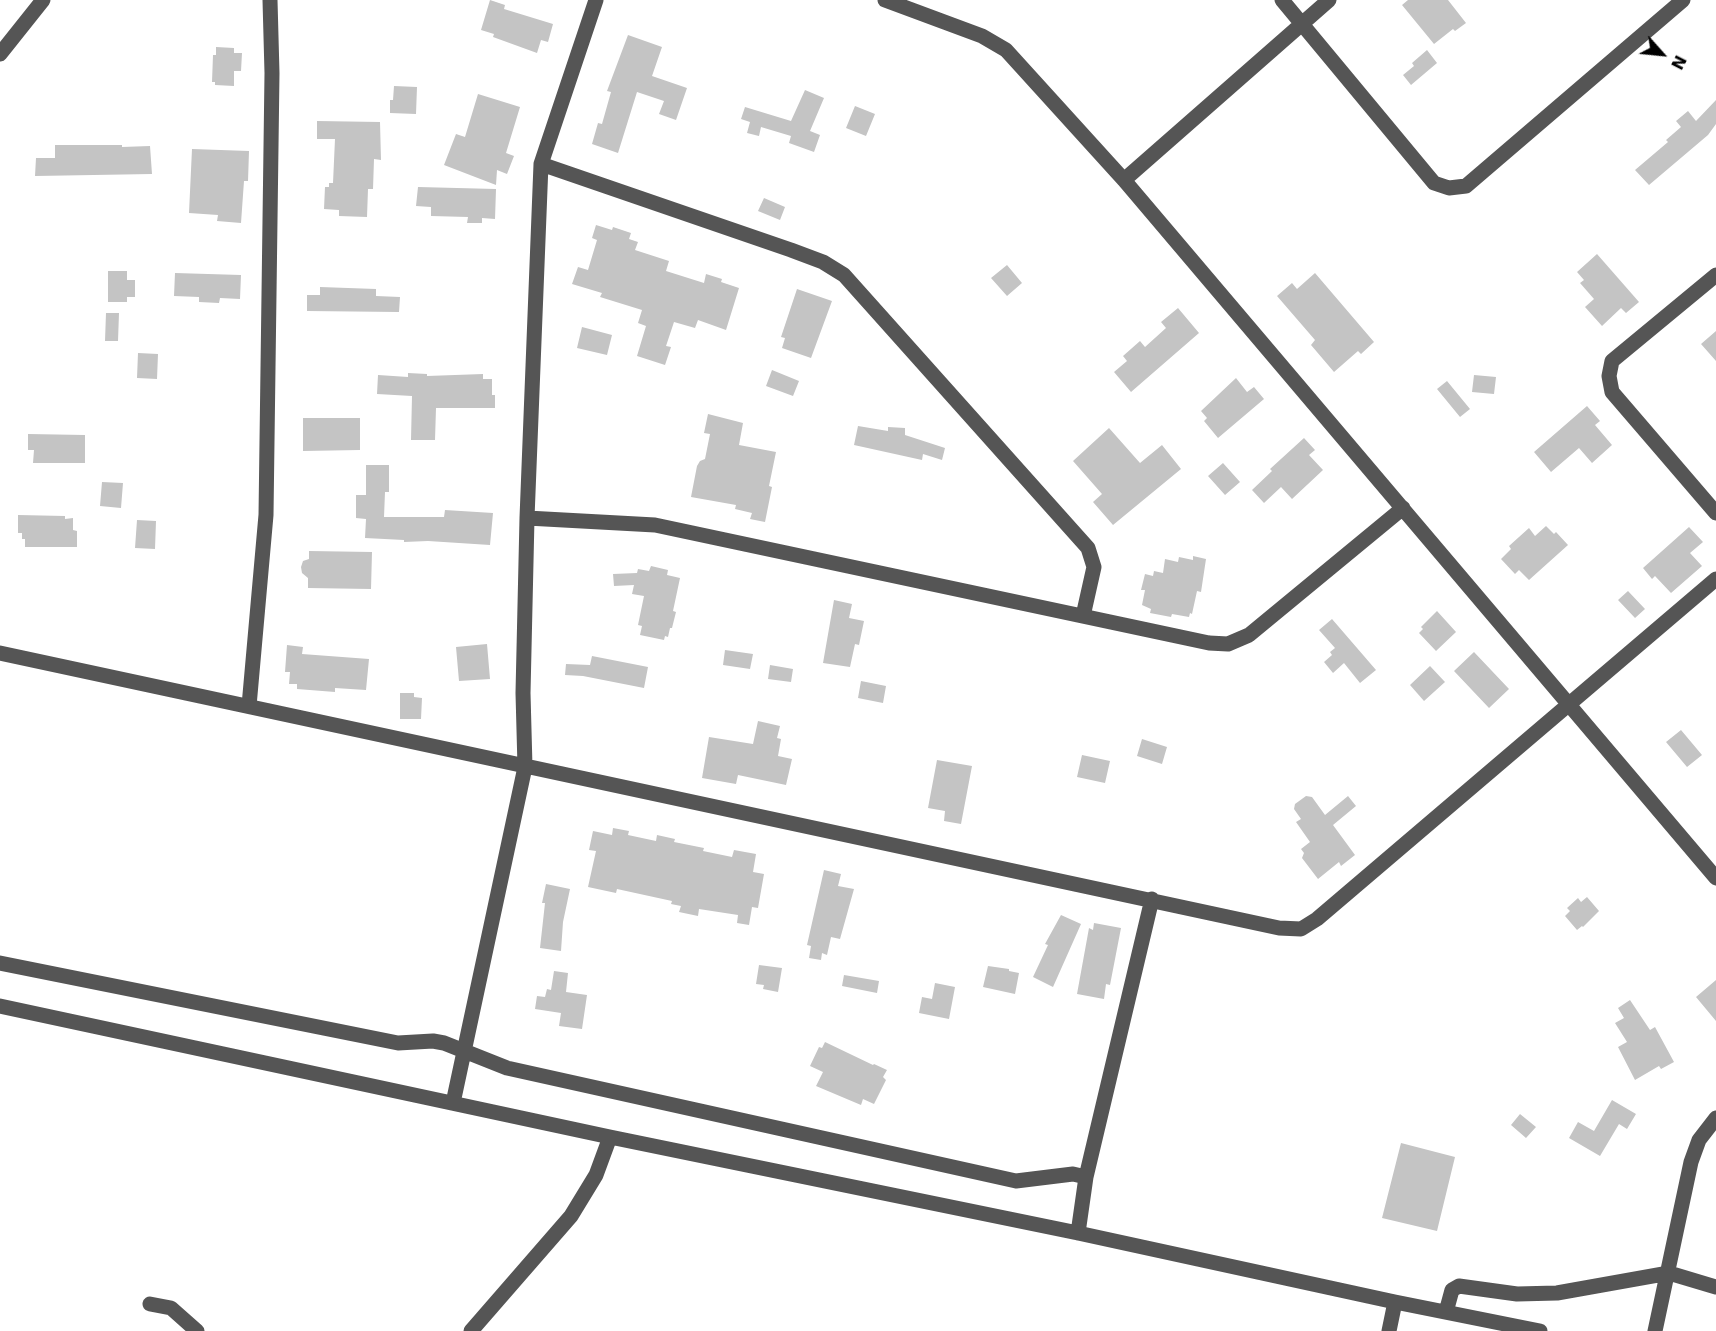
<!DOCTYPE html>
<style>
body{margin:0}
#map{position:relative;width:1716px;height:1331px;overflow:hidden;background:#fff;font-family:"DejaVu Sans",sans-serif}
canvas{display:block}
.north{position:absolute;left:1632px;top:24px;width:60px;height:60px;-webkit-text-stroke:4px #fff;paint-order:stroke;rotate:117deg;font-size:16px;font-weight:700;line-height:24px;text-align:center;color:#000}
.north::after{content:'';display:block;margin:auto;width:21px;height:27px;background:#000;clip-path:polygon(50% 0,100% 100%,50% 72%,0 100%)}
</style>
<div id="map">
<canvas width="1716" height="1331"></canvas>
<div class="north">N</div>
</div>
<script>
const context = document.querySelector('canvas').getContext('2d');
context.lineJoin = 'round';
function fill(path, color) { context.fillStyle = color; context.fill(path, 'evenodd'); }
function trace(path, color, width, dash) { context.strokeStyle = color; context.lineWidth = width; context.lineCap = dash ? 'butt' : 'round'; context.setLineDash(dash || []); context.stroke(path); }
const building = new Path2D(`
 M490,0L505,5L504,9L553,24L548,42L541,40L537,53L493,37L494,34L481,30Z
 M1408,0H1448L1466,23L1455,31L1453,29L1434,44L1402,5Z
 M628,35L662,47L652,76L687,88L676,120L659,114L664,101L637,92L618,153L592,144L598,123L602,124L611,92L607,91Z
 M216,47L234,48V53H242L241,71H234V86L215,85V82H212L213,55H216Z
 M1427,50L1437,63L1411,85L1403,75L1414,66L1412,63Z
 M394,86L417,87L416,114L390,113V100H393Z
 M805,90L824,98L810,131L820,135L814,152L789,143L791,136L761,127L759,136L747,133L750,122L741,119L745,107L791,121Z
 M478,94L520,107L506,153L514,156L507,174L497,170L496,185L444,165L456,134L465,137Z
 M1716,100V124L1708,135L1649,185L1635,170L1668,142L1666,140L1681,127L1676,121L1688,111L1696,121Z
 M855,106L875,114L866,136L846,128Z
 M317,121L380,122L381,160L374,159L373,189H368L367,217L339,216V210L324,209L325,187H329V183H333L335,139H317Z
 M55,145H122V147L150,146L152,174L35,176L36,158H55Z
 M192,149L249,151L248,181H244L241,223L217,221L218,215L189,213Z
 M418,187L496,189L495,219L482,218V223H467L468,217L431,216V207L416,206Z
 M764,198L785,207L780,220L758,211Z
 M596,225L612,230L613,227L631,233L629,239L638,242L635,250L669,261L666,271L704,283L706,274L722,279L721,282L739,288L726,330L698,320L695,328L674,322L666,346L671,347L665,365L637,356L646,326L638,323L642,310L600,297L602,293L572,284L578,267L588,270L597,240L592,238Z
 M1597,254L1639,302L1626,313L1621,308L1602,326L1585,307L1594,299L1580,283L1584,280L1577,272Z
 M1007,265L1022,283L1007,296L991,278Z
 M108,271H127V280H135V297H127V302H108Z
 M175,273L241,275L240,299L220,298L219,303L199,302V297L174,296Z
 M1315,273L1374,342L1361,354L1358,351L1334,372L1311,345L1315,340L1277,296L1292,283L1297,289Z
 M320,287L376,289V296L400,297L399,312L307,311V295H320Z
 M797,289L832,301L811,358L782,348L785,338L781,337Z
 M1178,308L1199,333L1131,392L1114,372L1127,361L1123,356L1140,341L1145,347L1166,328L1161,322Z
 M106,313H119L118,341H105Z
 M582,327L612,335L607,355L577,348Z
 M1716,331V361L1701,344Z
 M138,353L158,354L157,379L137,378Z
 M772,370L799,381L793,396L766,386Z
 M408,373L427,374V376L483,374V379H492V395H495V408H436L435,440H411L412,396L377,394L378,375L408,377Z
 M1474,375L1496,377L1494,394L1472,392Z
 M1236,378L1247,392L1254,387L1264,399L1218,438L1204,421L1207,418L1201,411Z
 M1447,381L1470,409L1460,417L1437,389Z
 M1587,406L1600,421L1595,425L1612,445L1592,463L1579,448L1551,472L1534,452Z
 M708,414L743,423L739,445L776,452L769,486L772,487L765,522L750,519L752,513L735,509L736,505L691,497L697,466L700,461L705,459L710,434L704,433Z
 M303,418H360V450L303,451Z
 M858,426L888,431V427L905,428V435L945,448L942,460L923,454L922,460L854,445Z
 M1109,428L1140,463L1162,445L1181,469L1113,525L1093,502L1102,494L1073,461Z
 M28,434L85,435V463H33L34,450H28Z
 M1304,438L1315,450L1309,455L1323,470L1292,499L1281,487L1264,503L1252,490L1272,471L1270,469Z
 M1223,463L1240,482L1225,495L1208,476Z
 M366,465H389V492H385L384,517H444L445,510L493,513L490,545L428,541L404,542V540L365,538L366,519L356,518V495H366Z
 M102,482L123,483L121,508L100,506Z
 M18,515L65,516V519L73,518V530L77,531V547H25V539H22V533H18Z
 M137,520L156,521L155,549L135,548Z
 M1546,526L1554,534L1556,532L1568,545L1529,580L1519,570L1515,574L1501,559L1511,549L1509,546L1529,528L1535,536Z
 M1689,527L1703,542L1690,553L1702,566L1671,593L1655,576L1652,579L1643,568Z
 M309,551L372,552L371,589L308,588V578L302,573L301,567L303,561L309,559Z
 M1193,556L1206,559L1201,592L1197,591L1192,614L1190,613L1189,617L1172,614L1171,617L1150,613L1151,609L1142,605L1145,590H1141L1145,574L1153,576L1154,571L1163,573L1165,559L1178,562L1179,557L1193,560Z
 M651,566L668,570L667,575L680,578L673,611L676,612L672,628H670L668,637L665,636L664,640L640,635L642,626L638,625L644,596L632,594L634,585L614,586L613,574L637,573L638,569L649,571Z
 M1628,591L1645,609L1635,618L1618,600Z
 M834,600L852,604L849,618L864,621L859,645L855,644L850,667L823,663Z
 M1437,611L1456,632L1436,651L1419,633L1423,629L1421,627Z
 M1332,619L1376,670L1360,683L1344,663L1333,673L1324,662L1332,655L1330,652L1335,648L1319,630Z
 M487,644L490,679L459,681L456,647Z
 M287,645L303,647L302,654L369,659L366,690L335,688V692L297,689V684H289L290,672H285Z
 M725,650L753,654L750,669L723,665Z
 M1474,652L1509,689L1489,708L1454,671Z
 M592,656L648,667L644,688L583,676L565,675L566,664L590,665Z
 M770,665L793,669L791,682L768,679Z
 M1430,666L1445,682L1424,701L1410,685Z
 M861,681L886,686L883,703L858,698Z
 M400,693H414V697L422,698L421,719H400Z
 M758,721L780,726L777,738L781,739L778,756L792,759L786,785L738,775L736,784L702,778L709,737L753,744Z
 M1681,730L1702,755L1687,767L1666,742Z
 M1142,739L1167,747L1162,764L1137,756Z
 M1082,755L1110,761L1105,783L1077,777Z
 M937,760L972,766L961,824L944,821L945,811L928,808Z
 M1306,796L1312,797L1325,815L1348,796L1356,806L1333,825L1355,855L1341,866L1339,862L1318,879L1302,858L1304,853L1301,849L1310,842L1296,822L1301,819L1294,809L1295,804Z
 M613,828L629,831L628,835L656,841L657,835L675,839L674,842L704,848L703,851L732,857L734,850L756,854L753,872L764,874L758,908L752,907L749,925L737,923L738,915L699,909L698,916L679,912L681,906L671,904L672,901L617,889L616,893L588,887L596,851L589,850L593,831L612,835Z
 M824,870L841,874L838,886L854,889L840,939L831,937L827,955L822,953L821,960L809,958L811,946L807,945Z
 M546,884L570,889L563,922L561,951L540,948L545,903H542Z
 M1587,897L1599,911L1583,927L1582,926L1577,930L1565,916L1570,911L1567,908L1578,898L1581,902Z
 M1061,915L1081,924L1053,987L1033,977L1048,945L1045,944Z
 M1094,923L1121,928L1110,985L1106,984L1104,999L1077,994L1089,928L1093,930Z
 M759,965L782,968L778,992L763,989L764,985L756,984Z
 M988,966L1009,969V971L1019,973L1015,994L983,987Z
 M554,971L568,973L566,992L587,995L582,1029L559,1026L561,1013L535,1009L537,996L545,997L547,989L551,990Z
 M844,975L879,981L877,993L842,986Z
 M1716,980V1021L1696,997Z
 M935,983L955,987L949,1019L919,1013L922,997L932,999Z
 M1630,1000L1650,1030L1655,1027L1674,1062L1661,1069L1659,1066L1635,1080L1618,1047L1627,1042L1615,1023L1624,1018L1618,1008Z
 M825,1042L873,1065L874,1064L887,1070L883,1077L886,1080L874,1104L863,1099L861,1105L816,1086L823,1072L810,1066L819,1047L822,1048Z
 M1612,1100L1636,1114L1627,1129L1619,1124L1600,1156L1569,1138L1578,1122L1594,1131Z
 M1520,1114L1536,1127L1526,1138L1511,1125Z
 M1401,1143L1455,1157L1437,1231L1382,1218Z`);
const minor = new Path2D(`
 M885,0L982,36L1006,50L1124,180L1716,878
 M1282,0L1434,183L1449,188L1466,186L1683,0
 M0,54L43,0
 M541,164L791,250L823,262L844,275L1088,548L1094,567L1083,616
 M1124,180L1329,0
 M1716,275L1612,361L1609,376L1612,392L1716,513
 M527,518L655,525L1209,643L1228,644L1249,635L1403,508
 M0,653L1279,928L1301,929L1317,919L1716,579
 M249,706L266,515L272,73L270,0
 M0,963L398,1043L433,1041L444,1043L507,1068L1016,1181L1073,1174L1086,1177
 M0,1006L610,1137L1078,1233L1395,1302L1540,1331
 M453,1103L525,767L523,693L527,518L541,164L596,0
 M1078,1233L1086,1177L1152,899
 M150,1304L171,1308L197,1331
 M1446,1312L1452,1290L1459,1286L1517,1294L1557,1293L1669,1273L1716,1287
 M471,1331L571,1216L596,1175L610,1137
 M1389,1331L1395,1302
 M1655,1331L1691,1162L1699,1140L1716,1118`);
fill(building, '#c4c4c4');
trace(minor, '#555', 15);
</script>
